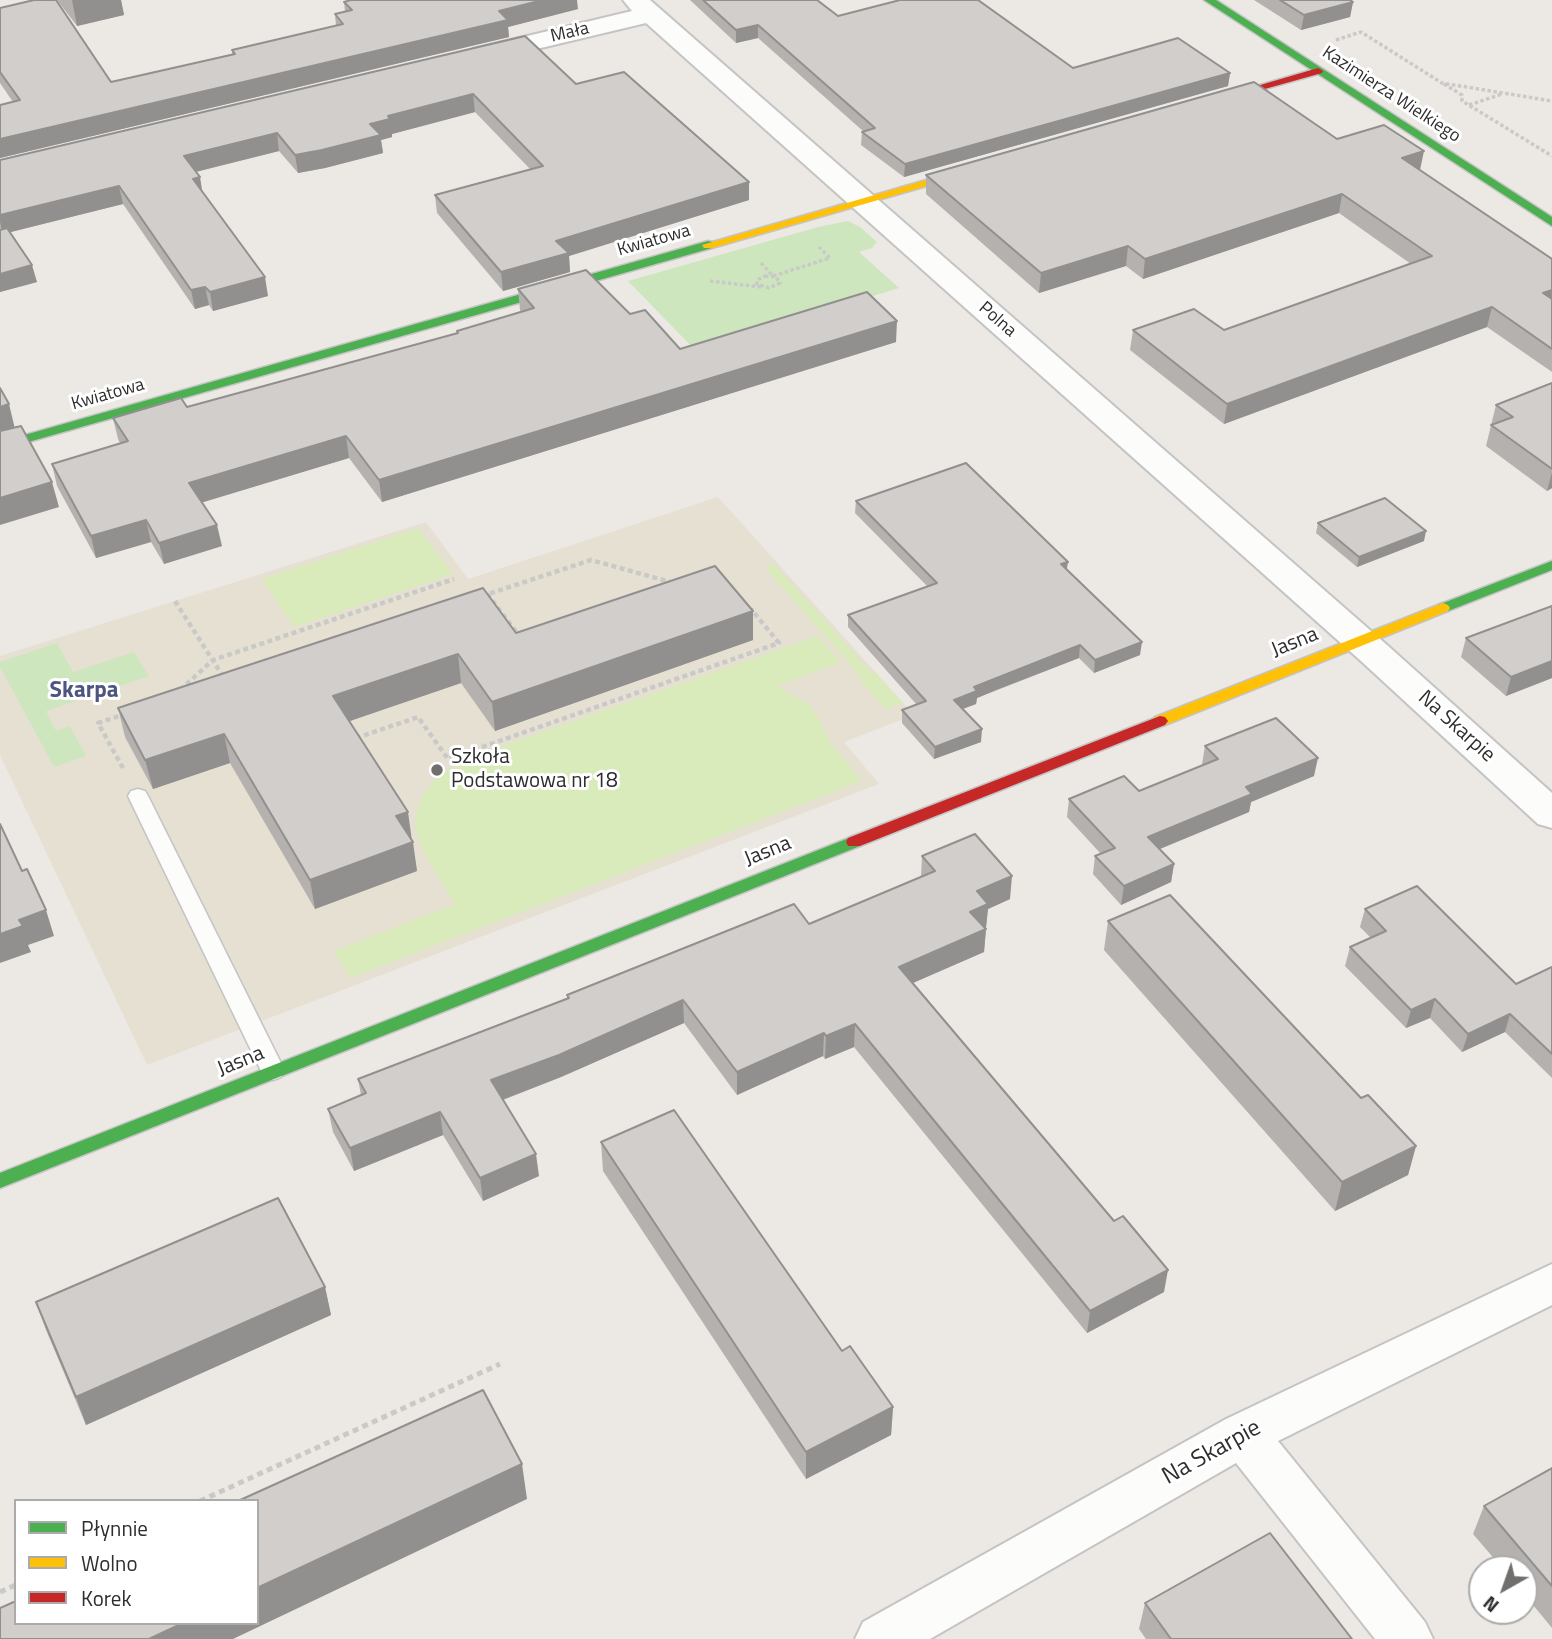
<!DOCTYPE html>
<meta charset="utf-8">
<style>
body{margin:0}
#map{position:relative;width:1552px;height:1639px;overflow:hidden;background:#ece8e4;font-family:"Titillium Web",sans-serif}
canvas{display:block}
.legend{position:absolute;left:14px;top:1499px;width:245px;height:126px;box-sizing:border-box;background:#fff;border:2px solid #ababab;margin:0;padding:9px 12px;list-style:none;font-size:21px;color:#2e2e2e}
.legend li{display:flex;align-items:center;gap:14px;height:35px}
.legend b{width:35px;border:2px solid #ababab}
.north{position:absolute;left:1468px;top:1555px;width:70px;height:70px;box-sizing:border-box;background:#fff;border:2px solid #ababab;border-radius:50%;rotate:220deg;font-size:19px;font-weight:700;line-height:28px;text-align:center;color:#2e2e2e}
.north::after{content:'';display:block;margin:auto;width:24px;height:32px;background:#706f6e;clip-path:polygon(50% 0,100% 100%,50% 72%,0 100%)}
</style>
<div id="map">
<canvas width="1552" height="1639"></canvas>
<ul class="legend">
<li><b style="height:9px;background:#4caf50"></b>Płynnie</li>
<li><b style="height:9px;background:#ffc107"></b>Wolno</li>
<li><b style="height:9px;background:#c62828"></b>Korek</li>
</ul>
<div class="north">N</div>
</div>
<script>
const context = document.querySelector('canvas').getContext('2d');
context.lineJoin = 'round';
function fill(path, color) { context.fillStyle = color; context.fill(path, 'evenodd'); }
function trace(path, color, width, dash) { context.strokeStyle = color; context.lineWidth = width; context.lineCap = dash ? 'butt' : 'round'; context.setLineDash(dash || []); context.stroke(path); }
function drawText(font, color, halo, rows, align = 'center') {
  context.font = font + ' "Titillium Web",sans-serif'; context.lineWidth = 6; context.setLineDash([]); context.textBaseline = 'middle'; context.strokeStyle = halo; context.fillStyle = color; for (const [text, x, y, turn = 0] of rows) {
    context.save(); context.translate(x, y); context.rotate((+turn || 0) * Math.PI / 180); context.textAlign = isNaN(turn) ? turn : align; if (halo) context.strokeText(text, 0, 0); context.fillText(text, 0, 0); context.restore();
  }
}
const education = new Path2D(`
 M718,497L914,715L844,742L879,784L147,1065L0,755V656L426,522L468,579Z`);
const green = new Path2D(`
 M848,221L860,227L877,242L872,248L859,252L899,288L695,350L628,281L818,227Z
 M57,643L73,672L134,652L149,676L46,711L56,731L70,726L86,756L54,767L0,667V662Z`);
const pitch = new Path2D(`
 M418,528L453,574L294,627L262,579Z
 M774,564L872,673L875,672L903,703L886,709L858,679L861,677L765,568Z
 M818,636L841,662L777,686L808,704L818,717L829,741L862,781L350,978L334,951L455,904C444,883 424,860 418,836C408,794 441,770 476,755Z`);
const pathFar2 = new Path2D(`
 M1336,40L1361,32L1442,83L1552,101
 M1444,84L1462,95V101L1552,156
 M1469,105L1502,94
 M761,263L773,276L830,258L819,247
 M765,276L776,277L780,283L769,288L757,284V280Z
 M710,281L761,287`);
const pathFar1 = new Path2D(`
 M487,594L521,638
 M482,596L591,560L674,583
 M175,601L224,678
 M180,690L213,660L454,579
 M356,738L418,717L448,759L779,643L751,609
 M123,768L98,723L125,714`);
const path = new Path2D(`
 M200,1501L500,1364
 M0,1592L16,1585`);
const lane = new Path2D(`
 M138,789L145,791L148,796L285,1071L281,1077L273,1080L265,1077L261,1071L128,796L131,791Z`);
const street = new Path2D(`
 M623,0H650L1387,645L1552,793V828L1538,824L1361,661L646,23L482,62L473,59L469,54L473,49L632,11Z
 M1552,1264V1305L1278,1441L1425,1622L1433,1639H1375L1236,1463L930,1639H855L863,1622L1226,1419Z`);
const fast = new Path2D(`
 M1204,0H1216L1552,217V226Z
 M708,241L712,242V248L0,450V442Z
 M1552,561V570L1448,611H1438L1436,608L1438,605Z
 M854,836L862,842L860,846L0,1188V1173Z`);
const slow = new Path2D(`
 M978,165L982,166V170L712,248H704L702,245Z
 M1443,603L1448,605L1450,608L1448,611L1165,725H1155L1152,721L1155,717Z`);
const jam = new Path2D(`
 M1318,68L1323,71L1322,73L1211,104L1206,101Z
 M1160,716L1165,717L1168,721L1165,725L860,846H848L846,842L848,838Z`);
const wall = new Path2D(`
 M57,0H121L124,15L77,26Z
 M690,0H817L838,16L1073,68L1230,73L1228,86L904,177L861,145L862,132L863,131L758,38L736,43Z
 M1254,0H1350L1353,2L1350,17L1301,30Z
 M344,2L578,9L508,27L509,37L0,158V105L13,102L0,83V8L111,82L232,54V50L336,26L335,14L345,12Z
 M525,36L576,84L749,200L569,256L570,272L503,291L437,213L435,195L530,169L475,112L392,134V137L381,140L383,153L325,168L298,173L279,151L196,172L202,192L268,296L213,311L209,305L195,309L123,204L10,232L37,282L0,292V160Z
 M1337,139L1420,170L1552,259V372L1487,327L1224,424L1130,350L1133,330H1224L1411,264L1339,213L1143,279L1126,266L1039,293L926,194V175Z
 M518,289L630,314L680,349L896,342L382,502L349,458L202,502L222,546L164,564L151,542L96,558L57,486L52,464L120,443L118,439L113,418L187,407L457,333V331L521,312L520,310Z
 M1552,383V488L1547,491L1486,446L1496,405Z
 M856,501L1067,570L1140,655L1094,673L1079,658L977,698L976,704L963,709L981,742L934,759L902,723V710L917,705L848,627V615L928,587L855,513Z
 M1318,523L1424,541L1357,567L1316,533Z
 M1552,606V678L1506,696L1461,657L1466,638Z
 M516,633L753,640L495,731L461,683L350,721L412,841L417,871L315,909L230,763L153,789L125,737L118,708Z
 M1205,746L1314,776L1251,802L1249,812L1160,849L1174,864L1171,882L1121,905L1093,874L1095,856L1101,854L1067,817L1069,799L1139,791L1203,765L1202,764Z
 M922,856L1010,899L988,909L986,927L984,928L986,929L984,952L912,983L1164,1292L1087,1333L854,1047L825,1059L823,1056L737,1095L684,1023L561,1077L503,1100L539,1176L483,1201L443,1135L354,1171L333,1132L328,1109L361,1095L358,1079L567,998V995L809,924L921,877Z
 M1365,909L1516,984L1552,967V1078L1505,1032L1462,1052L1430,1018L1406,1028L1345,966L1350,947L1371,938L1360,927Z
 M1108,921L1416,1146L1408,1175L1335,1211L1104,950Z
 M601,1142L842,1351L893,1407L891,1435L806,1479L603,1171Z
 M325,1287L331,1315L86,1425L46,1330L36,1302Z
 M1552,1468V1628L1524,1594V1569H1503L1473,1534L1484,1506Z
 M1145,1603L1352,1639H1146L1139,1629Z`);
const shadedWall = new Path2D(`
 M72,0H121L124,15L77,26Z
 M543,0H577L578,9L508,27L509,37L0,158V139Z
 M1353,2L1350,17L1301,30L1304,15Z
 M758,25V38L736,43V30Z
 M1230,73L1228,86L904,177L905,164Z
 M473,94L475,112L392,134V137L381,140L383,153L325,168L298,173L295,155L388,116Z
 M277,133L279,151L187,174L184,156Z
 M1424,151L1420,170L1402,158Z
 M200,177L203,196L193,179Z
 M749,182V200L569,256L570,272L503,291L501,272L556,241Z
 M119,186L123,204L3,234L0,222V215Z
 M1342,194L1339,213L1143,279L1145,259Z
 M1128,246L1126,266L1039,293L1041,273Z
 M32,265L37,282L0,292V274Z
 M265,277L268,296L213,311L210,292Z
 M205,287L209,305L195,309L191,290Z
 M1552,290V308L1543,293Z
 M1492,307L1487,327L1224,424L1227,404Z
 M897,321L896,342L382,502L379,480Z
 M9,404L15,429L0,434V407Z
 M346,436L349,458L194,505L189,483Z
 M1552,472V488L1547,491Z
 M52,482L59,507L0,525V498Z
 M146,520L151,542L96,558L91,536Z
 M217,525L222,546L164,564L159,543Z
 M1426,531L1424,541L1357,567L1359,557Z
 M1068,562L1066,574L1061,564Z
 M753,611V640L495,731L492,702Z
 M1142,642L1140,655L1094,673L1095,660Z
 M1080,645L1079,658L996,690L977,698L976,704L954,712V700L974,687Z
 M458,654L461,683L338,725L333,696Z
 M1552,661V678L1506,696L1511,677Z
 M982,729L981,742L934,759L935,747Z
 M224,734L230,763L153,789L145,760Z
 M1318,758L1314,776L1251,802L1249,812L1145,855L1148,837L1246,787Z
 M408,812L412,841L396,816Z
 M413,842L417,871L315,909L310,880Z
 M1174,864L1171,882L1121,905L1124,886Z
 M1012,876L1010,899L988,909L986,927L969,935L970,912L977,891Z
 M46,910L54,936L28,945L31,952L0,963V934L19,920Z
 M986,929L984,952L897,990L899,967Z
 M1435,999L1430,1018L1406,1028L1411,1010Z
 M683,1000L684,1023L561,1077L494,1103L491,1080Z
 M1510,1014L1505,1032L1462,1052L1468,1034Z
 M855,1024L854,1047L825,1059L826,1036Z
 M824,1033L823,1056L737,1095V1072Z
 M440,1112L443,1135L354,1171L350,1148Z
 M1416,1146L1408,1175L1335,1211L1342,1182Z
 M536,1154L539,1176L483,1201L480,1178Z
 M1168,1270L1164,1292L1087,1333L1090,1311Z
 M325,1287L331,1315L86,1425L76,1397Z
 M893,1407L891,1435L806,1479V1452Z
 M522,1464L527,1499L233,1639H149L183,1623H257V1588Z`);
const building = new Path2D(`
 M34,0H56L111,82L235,54L232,50L343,24L335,14L352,10L344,2L351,0H543L499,11L508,20L0,139V105L20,100L0,72V8Z
 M703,0H817L838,16L900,0H978L1073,68L1178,38L1230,73L905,164L862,132L875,128L758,25L736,30Z
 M1280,0H1350L1353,2L1304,15Z
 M525,36L576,84L624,72L749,182L556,241L569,253L501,272L435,195L543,166L473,94L388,116L390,119L370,124L381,135L322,150L295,155L277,133L184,156L200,177L193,179L265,277L210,292L205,287L191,290L119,186L0,215V160Z
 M1254,82L1337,139L1384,125L1424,151L1402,158L1552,259V290L1543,293L1552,299V349L1492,307L1227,404L1133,330L1194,309L1224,330L1432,256L1342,194L1145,259L1128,246L1041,273L926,175Z
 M7,228L32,265L0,274V230Z
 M586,270L630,314L645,310L680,349L867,292L897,321L379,480L346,436L189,483L217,525L159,543L146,520L91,536L52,464L128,441L113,418L181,398L187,407L458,333L457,331L534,308L518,289Z
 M1552,383V469L1491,425L1513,417L1496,405Z
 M0,388L9,404L0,407Z
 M21,426L52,482L0,498V431Z
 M966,463L1068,562L1061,564L1142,642L1095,660L1080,645L974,687L977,691L954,700L982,729L935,747L902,710L926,701L848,615L937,583L856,501Z
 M1385,498L1426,531L1359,557L1318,523Z
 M715,566L753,611L492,702L458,654L333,696L408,812L396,816L413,842L310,880L224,734L145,760L118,708L483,588L516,633Z
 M1552,606V661L1511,677L1466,638Z
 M1276,718L1318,758L1246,787L1252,794L1148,837L1174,864L1124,886L1095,856L1115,848L1069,799L1124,776L1139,791L1218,759L1205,746Z
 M0,824L22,871L27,869L46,910L19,920L23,926L0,934Z
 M975,834L1012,876L977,891L988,904L970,912L986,929L899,967L1114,1221L1123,1216L1168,1270L1090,1311L855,1024L826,1036L824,1033L737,1072L683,1000L559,1055L491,1080L536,1154L480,1178L440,1112L350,1148L328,1109L366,1093L358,1079L569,998L567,995L794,904L809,924L935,871L922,856Z
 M1417,886L1516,984L1552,967V1054L1510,1014L1468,1034L1435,999L1411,1010L1350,947L1386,931L1365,909Z
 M1170,895L1361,1098L1368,1095L1416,1146L1342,1182L1108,921Z
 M674,1110L842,1351L850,1346L893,1407L806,1452L601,1142Z
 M278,1198L325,1287L76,1397L36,1302Z
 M483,1390L522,1464L257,1588V1501H238Z
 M1552,1468V1586L1484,1506Z
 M1270,1533L1352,1639H1171L1145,1603Z
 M16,1601V1623H183L149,1639H0V1608Z`);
const markers = [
 [437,770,7,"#706f6e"]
];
const farStreetnames = [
 ["Mała",570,33,-13],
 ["Kazimierza Wielkiego",1391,95,33],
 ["Kwiatowa",654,241,-16],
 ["Polna",997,320,41],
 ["Kwiatowa",108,395,-16]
];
const streetNames = [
 ["Jasna",1295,643,-22],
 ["Na Skarpie",1456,727,42],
 ["Jasna",768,852,-22],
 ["Jasna",241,1062,-22]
];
const poiNames = [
 ["Szkoła",451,758],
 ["Podstawowa nr 18",451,782]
];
const neighbourhoodNames = [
 ["Skarpa",84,691]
];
const nearStreetnames = [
 ["Na Skarpie",1212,1453,-29]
];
fill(education, '#e6e0d3');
fill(green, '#cee6be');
fill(pitch, '#d9eabb');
trace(lane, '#c5c4c5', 3);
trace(street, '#c5c4c5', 4);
trace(fast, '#c5c4c5', 3);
trace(slow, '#c5c4c5', 3);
trace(jam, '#c5c4c5', 3);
trace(pathFar2, '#c9c9c8', 3.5, [3.5, 2.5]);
trace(pathFar1, '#c9c9c8', 4.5, [5, 3.5]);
trace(path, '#c9c9c8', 5, [6, 4.5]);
fill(lane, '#fcfcfb');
fill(street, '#fcfcfb');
fill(fast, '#4caf50');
fill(slow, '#ffc107');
fill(jam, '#c62828');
fill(wall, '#b4b1af');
fill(shadedWall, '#92908e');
fill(building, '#d1cecb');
trace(building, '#92908e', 2);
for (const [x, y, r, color] of markers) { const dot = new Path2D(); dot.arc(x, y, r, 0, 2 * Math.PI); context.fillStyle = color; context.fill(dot); trace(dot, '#fff', 2.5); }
drawText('18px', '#2e2e2e', '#fff', farStreetnames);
drawText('21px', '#2e2e2e', '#fff', streetNames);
drawText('21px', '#2e2e2e', '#fff', poiNames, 'left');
drawText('bold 23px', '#4d5680', '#fff', neighbourhoodNames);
drawText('24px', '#2e2e2e', '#fff', nearStreetnames);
</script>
